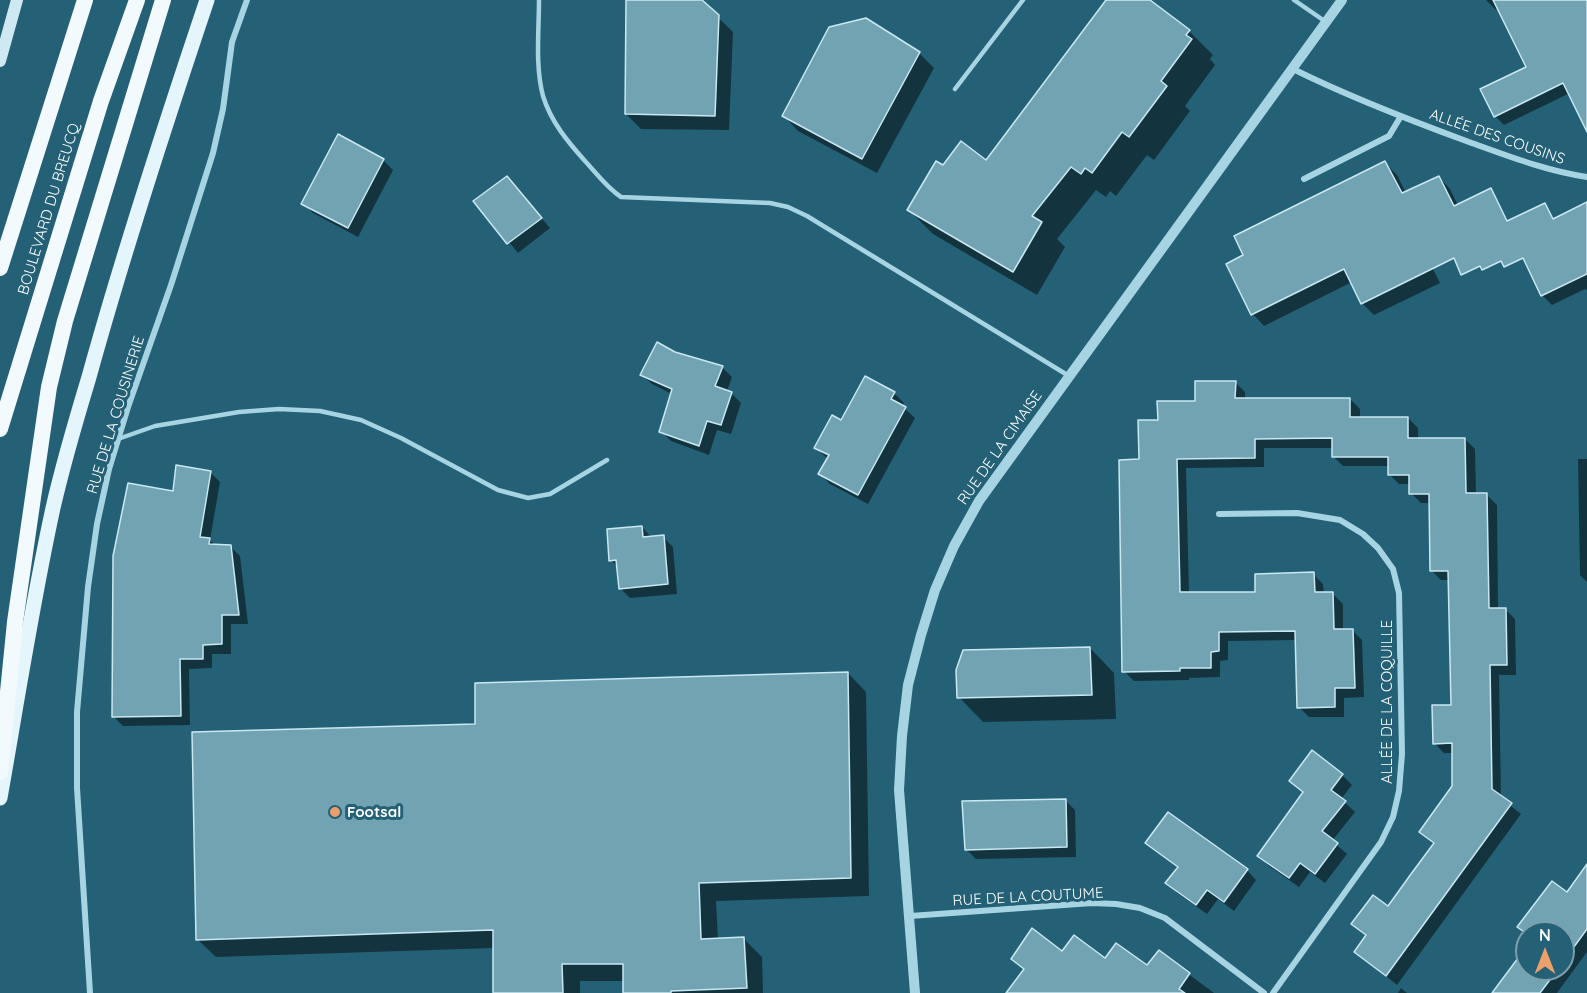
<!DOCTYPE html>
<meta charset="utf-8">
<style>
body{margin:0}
#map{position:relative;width:1587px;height:993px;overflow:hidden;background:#256176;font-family:Quicksand,sans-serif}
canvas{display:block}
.north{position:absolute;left:1515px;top:921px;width:60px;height:60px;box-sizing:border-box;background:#256176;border:2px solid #7ca0ad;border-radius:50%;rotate:0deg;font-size:16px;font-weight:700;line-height:24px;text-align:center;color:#fff}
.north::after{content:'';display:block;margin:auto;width:21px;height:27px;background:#eba06c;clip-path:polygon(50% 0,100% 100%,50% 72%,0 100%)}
</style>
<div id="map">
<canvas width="1587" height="993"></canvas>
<div class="north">N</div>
</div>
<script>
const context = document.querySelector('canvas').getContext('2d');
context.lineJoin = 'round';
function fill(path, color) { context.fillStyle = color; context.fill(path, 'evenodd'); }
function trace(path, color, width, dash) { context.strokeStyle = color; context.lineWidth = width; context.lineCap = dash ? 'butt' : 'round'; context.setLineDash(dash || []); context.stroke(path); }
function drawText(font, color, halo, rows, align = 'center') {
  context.font = font + ' Quicksand,sans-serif'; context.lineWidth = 6; context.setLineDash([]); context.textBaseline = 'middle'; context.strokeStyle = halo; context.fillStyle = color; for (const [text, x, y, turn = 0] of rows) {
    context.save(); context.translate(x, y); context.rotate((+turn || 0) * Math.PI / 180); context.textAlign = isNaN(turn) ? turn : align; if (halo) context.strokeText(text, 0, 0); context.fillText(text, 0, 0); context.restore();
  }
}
const shadow = new Path2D(`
 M628,0H700L733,32L729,130L641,129L626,114Z
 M1108,0H1148L1189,31L1213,55L1210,59L1215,65L1185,106L1190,111L1154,160L1147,155L1116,196L1110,191L1106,197L1096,190L1057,239L1065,247L1037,295L933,234L909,210L944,167L987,162Z
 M1486,0H1587V128L1570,93L1504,125L1495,116L1482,90L1528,68L1499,8L1496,10Z
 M919,53L934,68L877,173L798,131L784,116Z
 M383,160L393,170L358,237L313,213L303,203Z
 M1385,163L1397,175L1406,193L1439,177L1450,189L1466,222L1421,245L1440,283L1374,315L1362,303L1352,282L1264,326L1253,314L1245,256Z
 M507,178L550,228L518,253L475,201Z
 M1587,204V290L1585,289L1552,305L1542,295Z
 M675,354L722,367L732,377L727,391L731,393L741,403L731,434L717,430L709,455L671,441L661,431L672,394L652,384L642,375Z
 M1235,382L1245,392V399H1350L1360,409V419L1408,418L1418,428V440L1465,439L1475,449L1476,495H1487L1497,505L1498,609H1505L1515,619L1516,675H1499L1501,798L1521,814L1397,985L1356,952L1367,937L1353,924L1388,908L1434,845L1421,832L1454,787L1453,753H1444L1434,743L1453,706L1450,580H1441L1431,570V503H1421L1411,493L1410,484H1399L1389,474V466H1343L1333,456V448H1264V467L1186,468L1189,594H1256L1313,574L1323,584L1324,594H1333L1343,604V631L1352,630L1362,640L1364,697L1344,698V717H1309L1299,707L1297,640L1228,641V660L1220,661V677L1189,678V680L1134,681L1124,671L1140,461L1159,422Z
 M894,393L904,403L902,406L915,418L868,504L830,484L820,474L828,459L816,448L842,422Z
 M1578,459H1587V582L1580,575Z
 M210,472L220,482L210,540L216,546H230L240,556L248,624H231V654H212V668L189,669L190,725L123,726L113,716L174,492Z
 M642,527L652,538L663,537L673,547L677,594L630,598L620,588L619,568L611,560Z
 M1090,648L1114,673L1116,719L983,722L959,697Z
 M848,673L866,692L869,896L716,901L718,940L744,939L762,957L763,993H625V981H580V993H494V948L216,957L197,939L477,726Z
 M1342,775L1352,785L1341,799L1355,812L1332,841L1347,854L1325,883L1310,872L1299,887L1269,866L1259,856L1304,794L1291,781Z
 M1065,800L1075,810L1076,857L976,859L966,849Z
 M1147,843L1247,870L1256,880L1234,911L1218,899L1207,914L1177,893L1167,883L1178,868Z
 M1587,866V952L1557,993H1494L1527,948V969H1563V933H1527V935L1519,927L1567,894Z
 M1159,952L1214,993H1028L1025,970L1013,959L1063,953L1147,968Z
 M1401,988L1407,993H1398Z`);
const building = new Path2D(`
 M626,0H702L719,15L715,116L625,114Z
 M1106,0H1150L1190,30L1186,35L1192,39L1161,81L1167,86L1129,137L1122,132L1092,173L1085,168L1081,174L1071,167L1032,216L1042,222L1013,272L907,210L936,161L943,165L961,141L986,160Z
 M1493,0H1587V132L1563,83L1494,117L1480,89L1526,67Z
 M866,18L920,52L862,159L782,116L829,27Z
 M338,134L384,159L348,228L301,204Z
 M1385,161L1402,193L1439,176L1454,206L1491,188L1507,221L1545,203L1553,219L1587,202V274L1541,296L1523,258L1504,267L1501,261L1482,270L1480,266L1461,275L1454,258L1361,304L1344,269L1251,315L1226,264L1243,255L1234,236Z
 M507,176L542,218L507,244L473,201Z
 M657,342L675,352L723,366L715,386L732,392L721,425L707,421L699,446L659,432L672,389L640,375Z
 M865,376L895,392L891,399L906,407L858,495L818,474L829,455L814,448L832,415L841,420Z
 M1195,381H1236L1235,398H1350V417H1408V438H1465L1466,493H1487L1489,608H1506L1507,665H1490L1492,789L1512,803L1386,976L1354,952L1366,935L1351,924L1373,895L1388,906L1411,874L1434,843L1419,832L1452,786V743L1433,744L1432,705H1451L1448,571H1430L1429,494H1409V475H1388V457H1332V438L1255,439V458L1177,459L1180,592H1255V574L1314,572L1315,592H1333L1334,629H1353L1355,688H1335V707L1297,708L1295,631L1219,632V651L1211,652V668H1180V671L1122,672L1119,460L1139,459L1138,420H1158L1157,401H1195Z
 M176,465L211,471L200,537L210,538L209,544L231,545L239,615H222V644L203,645V659H180L181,716L112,717L113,556L128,483L173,491Z
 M642,526L643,537L664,535L668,584L619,589L616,560L609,561L607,529Z
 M1090,647L1092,695L957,698L956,670L963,650Z
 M848,672L851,878L699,883L701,939L744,937L747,988L671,991V993H623V964H562L563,993H493V930L196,940L192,732L475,724V683Z
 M1312,750L1343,774L1331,790L1346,801L1322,831L1338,843L1315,874L1300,863L1289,878L1257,856L1303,792L1289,781Z
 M1066,799L1067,847L965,850L962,801Z
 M1168,812L1248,869L1224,902L1207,890L1196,905L1165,883L1178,867L1145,843Z
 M1587,864V929L1563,962V933L1527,934L1517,927L1552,881L1567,892Z
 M1032,928L1062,951L1074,935L1105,958L1116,943L1147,965L1159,950L1190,973L1179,989L1185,993H1006L1024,969L1011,959Z
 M1527,946V969H1558L1540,993H1492Z`);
const service = new Path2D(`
 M539,0C539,31 535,66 543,96C551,122 568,142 585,161C597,174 607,188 621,197L770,203L788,207L807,216L1069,376
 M1294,0L1326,22
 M955,89L1023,0
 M118,439L155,426L239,412L279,409L320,411L361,420L401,438L498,490L528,498L550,494L607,460`);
const minor = new Path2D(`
 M1291,68C1349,97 1409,120 1469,142C1508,156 1546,171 1587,177
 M1304,179L1389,136L1401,116
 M1219,514L1297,513L1340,520L1363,534L1378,548L1393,569L1399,593L1402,754L1399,791L1393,817L1381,842L1273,993
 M910,916L1092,903L1116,904L1140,908L1165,918L1264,993
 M90,993L77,788V712L88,587L97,524L109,469L128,407L171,285L213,153L223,109L232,42L247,0`);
const tertiary = new Path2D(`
 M915,993L899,790L902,736L908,685L921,635L935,590L954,546L979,501L1342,0`);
const secondary = new Path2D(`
 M0,61L17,0`);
const primary = new Path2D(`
 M0,798C17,702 32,604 53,508C63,464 76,420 89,377C124,250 165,125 207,0`);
const trunk = new Path2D(`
 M0,268L85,0
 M0,429L101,101L137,0
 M0,772L15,622L49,387L65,321L163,0`);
const markers = [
 [335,812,6,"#eba06c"]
];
const streetNames = [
 ["ALLÉE DES COUSINS",1497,137,19],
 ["BOULEVARD DU BREUCQ",49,209,-73],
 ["RUE DE LA COUSINERIE",116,415,-73],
 ["RUE DE LA CIMAISE",1000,448,-55],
 ["ALLÉE DE LA COQUILLE",1387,702,-90],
 ["RUE DE LA COUTUME",1028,897,-3]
];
const poiNames = [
 ["Footsal",347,812]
];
fill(shadow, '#0007');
fill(building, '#72a3b3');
trace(building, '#c9e8f2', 1.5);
trace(service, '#a7d4e2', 4.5);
trace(minor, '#a7d4e2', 6);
trace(tertiary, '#a7d4e2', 10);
trace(secondary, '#cfe9f3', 12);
trace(primary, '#e5f5fc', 15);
trace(trunk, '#f2fafe', 16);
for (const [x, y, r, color] of markers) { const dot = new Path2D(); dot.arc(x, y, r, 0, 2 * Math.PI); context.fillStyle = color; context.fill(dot); trace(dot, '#256176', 2); }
drawText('15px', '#fff', '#256176', streetNames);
drawText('bold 15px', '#fff', '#256176', poiNames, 'left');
</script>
